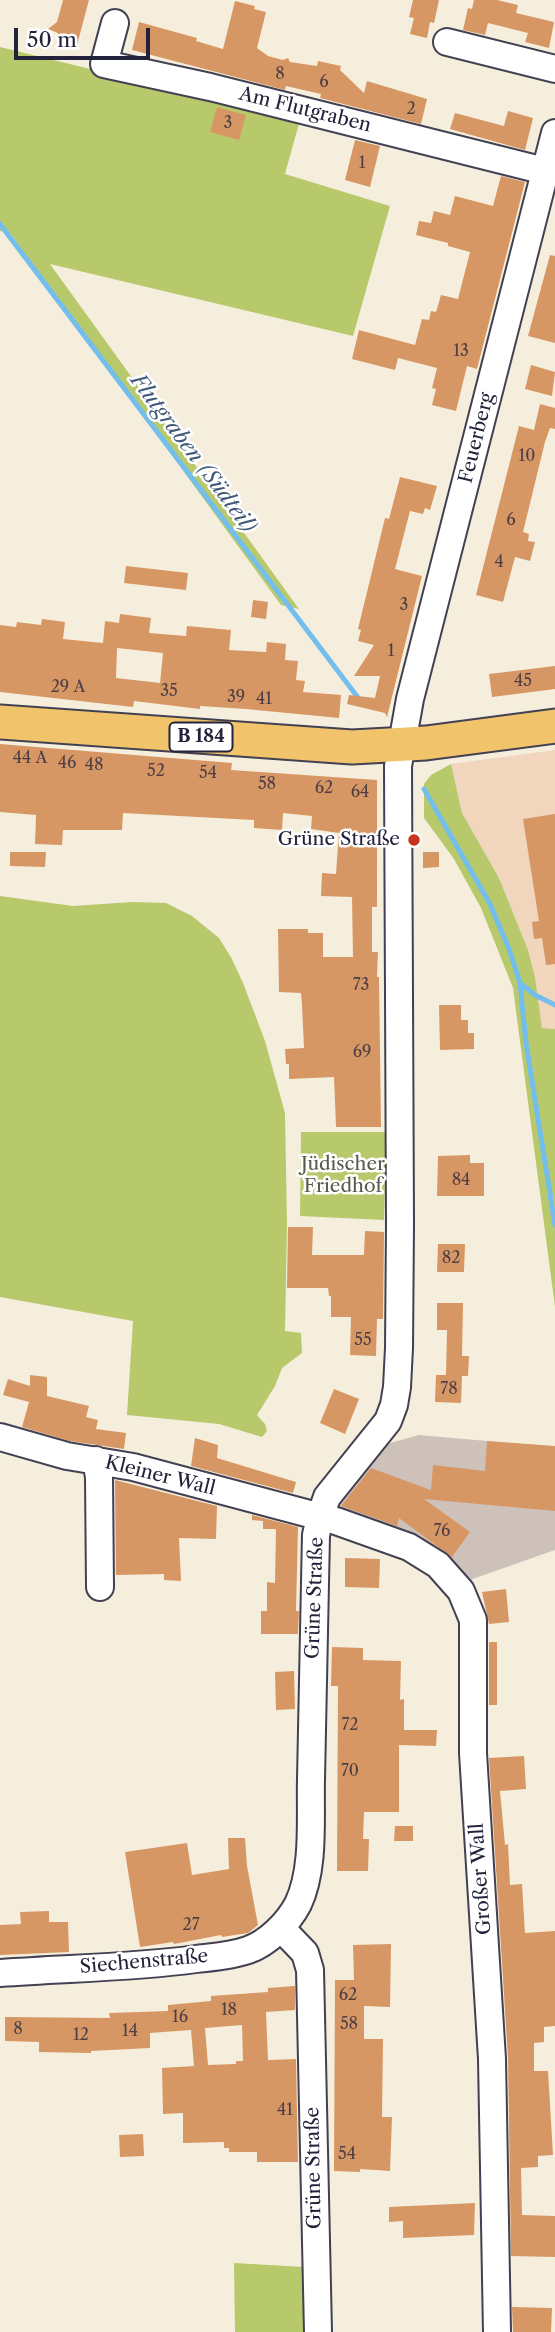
<!DOCTYPE html>
<meta charset="utf-8">
<style>
body{margin:0}
#map{position:relative;width:555px;height:2332px;overflow:hidden;background:#f6eedc;font-family:"Libre Caslon Text",serif}
canvas{display:block}
.scale{position:absolute;left:14px;top:28px;width:136px;height:32px;box-sizing:border-box;border:4px solid #22223b;border-top:0;padding-left:9px;font-size:21px;line-height:24px;white-space:nowrap;color:#22223b;-webkit-text-stroke:5px #fff;paint-order:stroke}
</style>
<div id="map">
<canvas width="555" height="2332"></canvas>
<div class="scale">50 m</div>
</div>
<script>
const context = document.querySelector('canvas').getContext('2d');
context.lineJoin = 'round';
function fill(path, color) { context.fillStyle = color; context.fill(path, 'evenodd'); }
function trace(path, color, width, dash) { context.strokeStyle = color; context.lineWidth = width; context.lineCap = dash ? 'butt' : 'round'; context.setLineDash(dash || []); context.stroke(path); }
function drawText(font, color, halo, rows, align = 'center') {
  context.font = font + ' "Libre Caslon Text",serif'; context.lineWidth = 5; context.setLineDash([]); context.textBaseline = 'middle'; context.strokeStyle = halo; context.fillStyle = color; for (const [text, x, y, turn = 0] of rows) {
    context.save(); context.translate(x, y); context.rotate((+turn || 0) * Math.PI / 180); context.textAlign = isNaN(turn) ? turn : align; if (halo) context.strokeText(text, 0, 0); context.fillText(text, 0, 0); context.restore();
  }
}
const built = new Path2D(`
 M555,750V1029L542,1028L535,977L528,950L499,878L462,813L451,764Z`);
const industrial = new Path2D(`
 M419,1435L555,1447V1550L464,1582L335,1510L350,1477L390,1443Z`);
const green = new Path2D(`
 M0,47L300,120L285,174L390,206L353,336L50,264L299,609L281,605L10,233L0,231Z
 M451,764L462,813L499,878L528,950L535,977L542,1028L555,1029V1307L513,988L481,908L454,859L424,818V784L431,775Z
 M0,896L73,906L132,902L166,903L192,916L219,938L232,959L243,983L265,1041L285,1113L287,1225L285,1331L301,1333L302,1353L282,1368L275,1386L257,1415L265,1424L267,1431L262,1437L219,1424L127,1415L133,1321L0,1297Z
 M301,1132H386L384,1220L300,1216Z
 M234,2263L304,2267L305,2332H235Z`);
const stream = new Path2D(`
 M0,224L359,699
 M424,789L490,904L509,949L520,983L526,1043L555,1225
 M520,983L535,995L555,1005`);
const building = new Path2D(`
 M63,0H89L77,45L57,39L58,33L48,29L57,22Z
 M413,0H439L434,23L430,22L427,38L410,34L414,18L409,17Z
 M474,0H497L518,5L516,13L554,22L549,48L525,42L528,33L488,23L485,35L463,30L468,8L472,9Z
 M235,1L255,6L254,9L266,12L257,48L268,56L283,60L288,58L290,62L317,66L318,61L341,66L340,70L364,93L367,81L427,99L421,124L320,98L321,94L286,86L285,90L132,50L139,22L197,38L196,41L223,49Z
 M217,107L246,115L239,140L210,132Z
 M508,111L533,118L525,150L450,129L455,113L504,126Z
 M355,140L380,146L370,187L345,180Z
 M501,176L525,182L477,369L467,366L456,411L432,405L436,389L432,388L437,368L398,358L395,370L352,359L359,330L415,345L422,319L429,320L431,311L436,312L441,295L458,299L470,252L448,246V243L416,235L419,221L431,223L434,211L450,215L455,196L493,206Z
 M550,255L555,256V343L528,336Z
 M531,365L555,372L552,396L525,389Z
 M540,404L555,408V429L550,428L545,442L523,532L529,534L528,541L535,542L530,561L515,557L503,602L476,595L519,426L534,430Z
 M400,477L437,486L430,510L425,508L423,514L410,511L395,569L422,576L387,717L385,713L347,704L349,695L375,698L380,676H354L374,645L358,641L361,630L358,629L385,518L389,519Z
 M126,566L188,573L186,590L124,583Z
 M253,600L268,602L266,619L251,617Z
 M120,614L151,618L149,633L186,636L187,626L231,630L229,650L266,652L267,642L286,644L285,660L298,661L296,680L305,681L303,692L341,695L339,718L246,709L200,706V709L134,701L133,707L0,692V625L16,627L17,622L41,625L42,619L65,622L63,639L103,643L105,621L119,623ZM117,648L163,653L160,683L116,678Z
 M555,666V689L492,697L489,674Z
 M0,744L232,763L231,770L377,780V907H372V952H378L377,977H379L381,1127H336L334,1077L289,1079V1064H286L285,1049L304,1048L302,1005L301,993L279,992L278,929H308V933H323V957H353L352,897L321,896L322,873L336,874L339,833L311,829L312,816L283,813L282,830L254,828V820L123,813L122,830H63L62,845L35,844L36,815L0,812Z
 M555,814V964L546,965L542,938L534,939L532,922L539,921L523,819Z
 M10,852H46L45,867L10,866Z
 M423,852H439V867L423,868Z
 M439,1005H461V1020H468V1033H474V1049L440,1050Z
 M470,1155V1163H484V1196H437L438,1156Z
 M288,1227H313L312,1255H364L365,1231L384,1232L383,1319H377L376,1356L350,1355L351,1317H331V1296H329L328,1288H287Z
 M438,1244H465L464,1272H437Z
 M437,1303H463L462,1356H469L468,1376H462L461,1403L435,1402L436,1375H446L447,1330H437Z
 M30,1375L47,1377V1396L89,1406L86,1417L98,1420L96,1429L126,1433L124,1449L70,1441L22,1427L29,1402L3,1395L8,1379L30,1386Z
 M334,1389L359,1399L345,1434L320,1423Z
 M195,1438L218,1445L217,1458L296,1482L293,1493L191,1466Z
 M487,1441L555,1446V1511L424,1499L470,1532L452,1557L399,1518L397,1526L341,1506L371,1468L431,1490L433,1465L485,1471Z
 M115,1480L217,1506L216,1539L179,1538L181,1581L164,1580V1574L116,1575Z
 M252,1515L298,1527L296,1611H299L298,1634H261V1611H267V1582L275,1583L276,1529H263V1521L252,1520Z
 M345,1558L380,1559L379,1588L345,1587Z
 M506,1589L509,1622L489,1624L482,1592Z
 M489,1642H497V1705H489Z
 M332,1647L363,1648V1660L401,1661L400,1700L404,1699V1730H437L436,1746L399,1745V1812H364L363,1839H369L368,1871H337L338,1686H331Z
 M294,1671L295,1709L276,1710L275,1672Z
 M524,1756L526,1789L500,1791L505,1845L508,1844L510,1885L522,1884L525,1933L555,1931V2026L544,2027V2042L534,2043V2071H548L553,2155L538,2156V2167L521,2168L522,2215L555,2216V2257L511,2256L508,2058L489,1758Z
 M395,1826H413V1841H394Z
 M228,1838H245L247,1866L258,1925L248,1933L222,1937L221,1935L174,1944L173,1942L140,1947L125,1852L187,1843L192,1875L229,1869Z
 M49,1911V1922H68L69,1952L0,1955V1925L21,1924L20,1912Z
 M391,1944L390,2007L364,2006V2039H383L382,2117H392L390,2171L360,2169V2172L334,2171L335,1980H354L353,1945Z
 M295,1986V2010L266,2012L268,2060L296,2059L298,2162H257V2152H229V2148H224V2142L183,2143V2113L163,2114L162,2068L194,2066L191,2030L150,2033V2048L91,2051V2053L39,2052V2042L5,2041V2017L110,2018L109,2013L168,2011V2005L211,2001V1996L268,1992V1988ZM242,2025L243,2061H236V2064L208,2065L205,2028Z
 M143,2134L144,2156L120,2157L119,2135Z
 M475,2203L474,2235L403,2238V2221L389,2222V2207Z
 M512,2307L552,2308L551,2332H513Z`);
const minor = new Path2D(`
 M115,23L104,64L210,87L545,171
 M447,42L555,69
 M0,1437L67,1456L133,1467L336,1521L409,1547L438,1565L461,1591L473,1620V1753L492,2059L497,2332
 M96,1460L99,1477L100,1587
 M281,1928L305,1953L310,1970L318,2332
 M0,1973C65,1968 131,1968 196,1959C213,1957 231,1956 248,1950C268,1943 288,1923 298,1904C315,1868 310,1818 311,1779C313,1697 314,1616 316,1535L320,1517L327,1497L388,1421L394,1405L397,1387L399,1348L400,1224L398,766L410,699L555,133`);
const major = new Path2D(`
 M0,722L352,747L426,743L555,726`);
const markers = [
 [414,840,7,"#c8321e"]
];
const numberNames = [
 ["8",280,74],
 ["6",324,82],
 ["2",411,109],
 ["3",228,123],
 ["1",362,163],
 ["13",461,351],
 ["10",527,456],
 ["6",511,520],
 ["4",499,562],
 ["3",404,605],
 ["1",391,651],
 ["45",523,681],
 ["29 A",68,687],
 ["35",169,691],
 ["39",236,697],
 ["41",264,699],
 ["44 A",30,758],
 ["46",67,763],
 ["48",94,765],
 ["52",156,771],
 ["54",208,773],
 ["58",267,784],
 ["62",324,788],
 ["64",360,792],
 ["73",361,985],
 ["69",362,1052],
 ["84",461,1180],
 ["82",451,1258],
 ["55",363,1340],
 ["78",449,1389],
 ["76",442,1531],
 ["72",350,1725],
 ["70",350,1771],
 ["27",191,1925],
 ["62",348,1995],
 ["18",229,2010],
 ["16",180,2017],
 ["58",349,2024],
 ["8",18,2029],
 ["14",130,2031],
 ["12",81,2035],
 ["41",285,2110],
 ["54",347,2154]
];
const shields = [
 [201,737,63]
];
const shieldNames = [
 ["B 184",201,737]
];
const streetNames = [
 ["Am Flutgraben",305,110,14],
 ["Feuerberg",477,438,-76],
 ["Kleiner Wall",160,1476,14],
 ["Grüne Straße",315,1598,-88],
 ["Großer Wall",481,1879,-94],
 ["Siechenstraße",144,1962,-5],
 ["Grüne Straße",314,2168,-91]
];
const poiNames = [
 ["Grüne Straße",400,840]
];
const parkNames = [
 ["Jüdischer",343,1165],
 ["Friedhof",343,1187]
];
const waterNames = [
 ["Flutgraben (Südteil)",193,454,53]
];
fill(built, '#f1d5bd');
fill(industrial, '#cec1ba');
fill(green, '#b8c96c');
trace(stream, '#74beed', 5);
fill(building, '#d79764');
trace(minor, '#424153', 30);
trace(major, '#424153', 37);
trace(minor, '#fff', 26);
trace(major, '#f1c36a', 33);
for (const [x, y, r, color] of markers) { const dot = new Path2D(); dot.arc(x, y, r, 0, 2 * Math.PI); context.fillStyle = color; context.fill(dot); trace(dot, '#fff', 2.5); }
drawText('16px', '#4f3f45', null, numberNames);
for (const [x, y, w] of shields) { const box = new Path2D(); box.roundRect(x - w / 2, y - 14.5, w, 29, 5); context.fillStyle = '#fff'; context.fill(box); trace(box, '#22223b', 2); }
drawText('bold 18px', '#22223b', null, shieldNames);
drawText('19px', '#22223b', '#fff', streetNames);
drawText('19px', '#22223b', '#fff', poiNames, 'right');
drawText('19px', '#565c4c', '#fff', parkNames);
drawText('italic 21px', '#3f5979', '#fff', waterNames);
</script>
